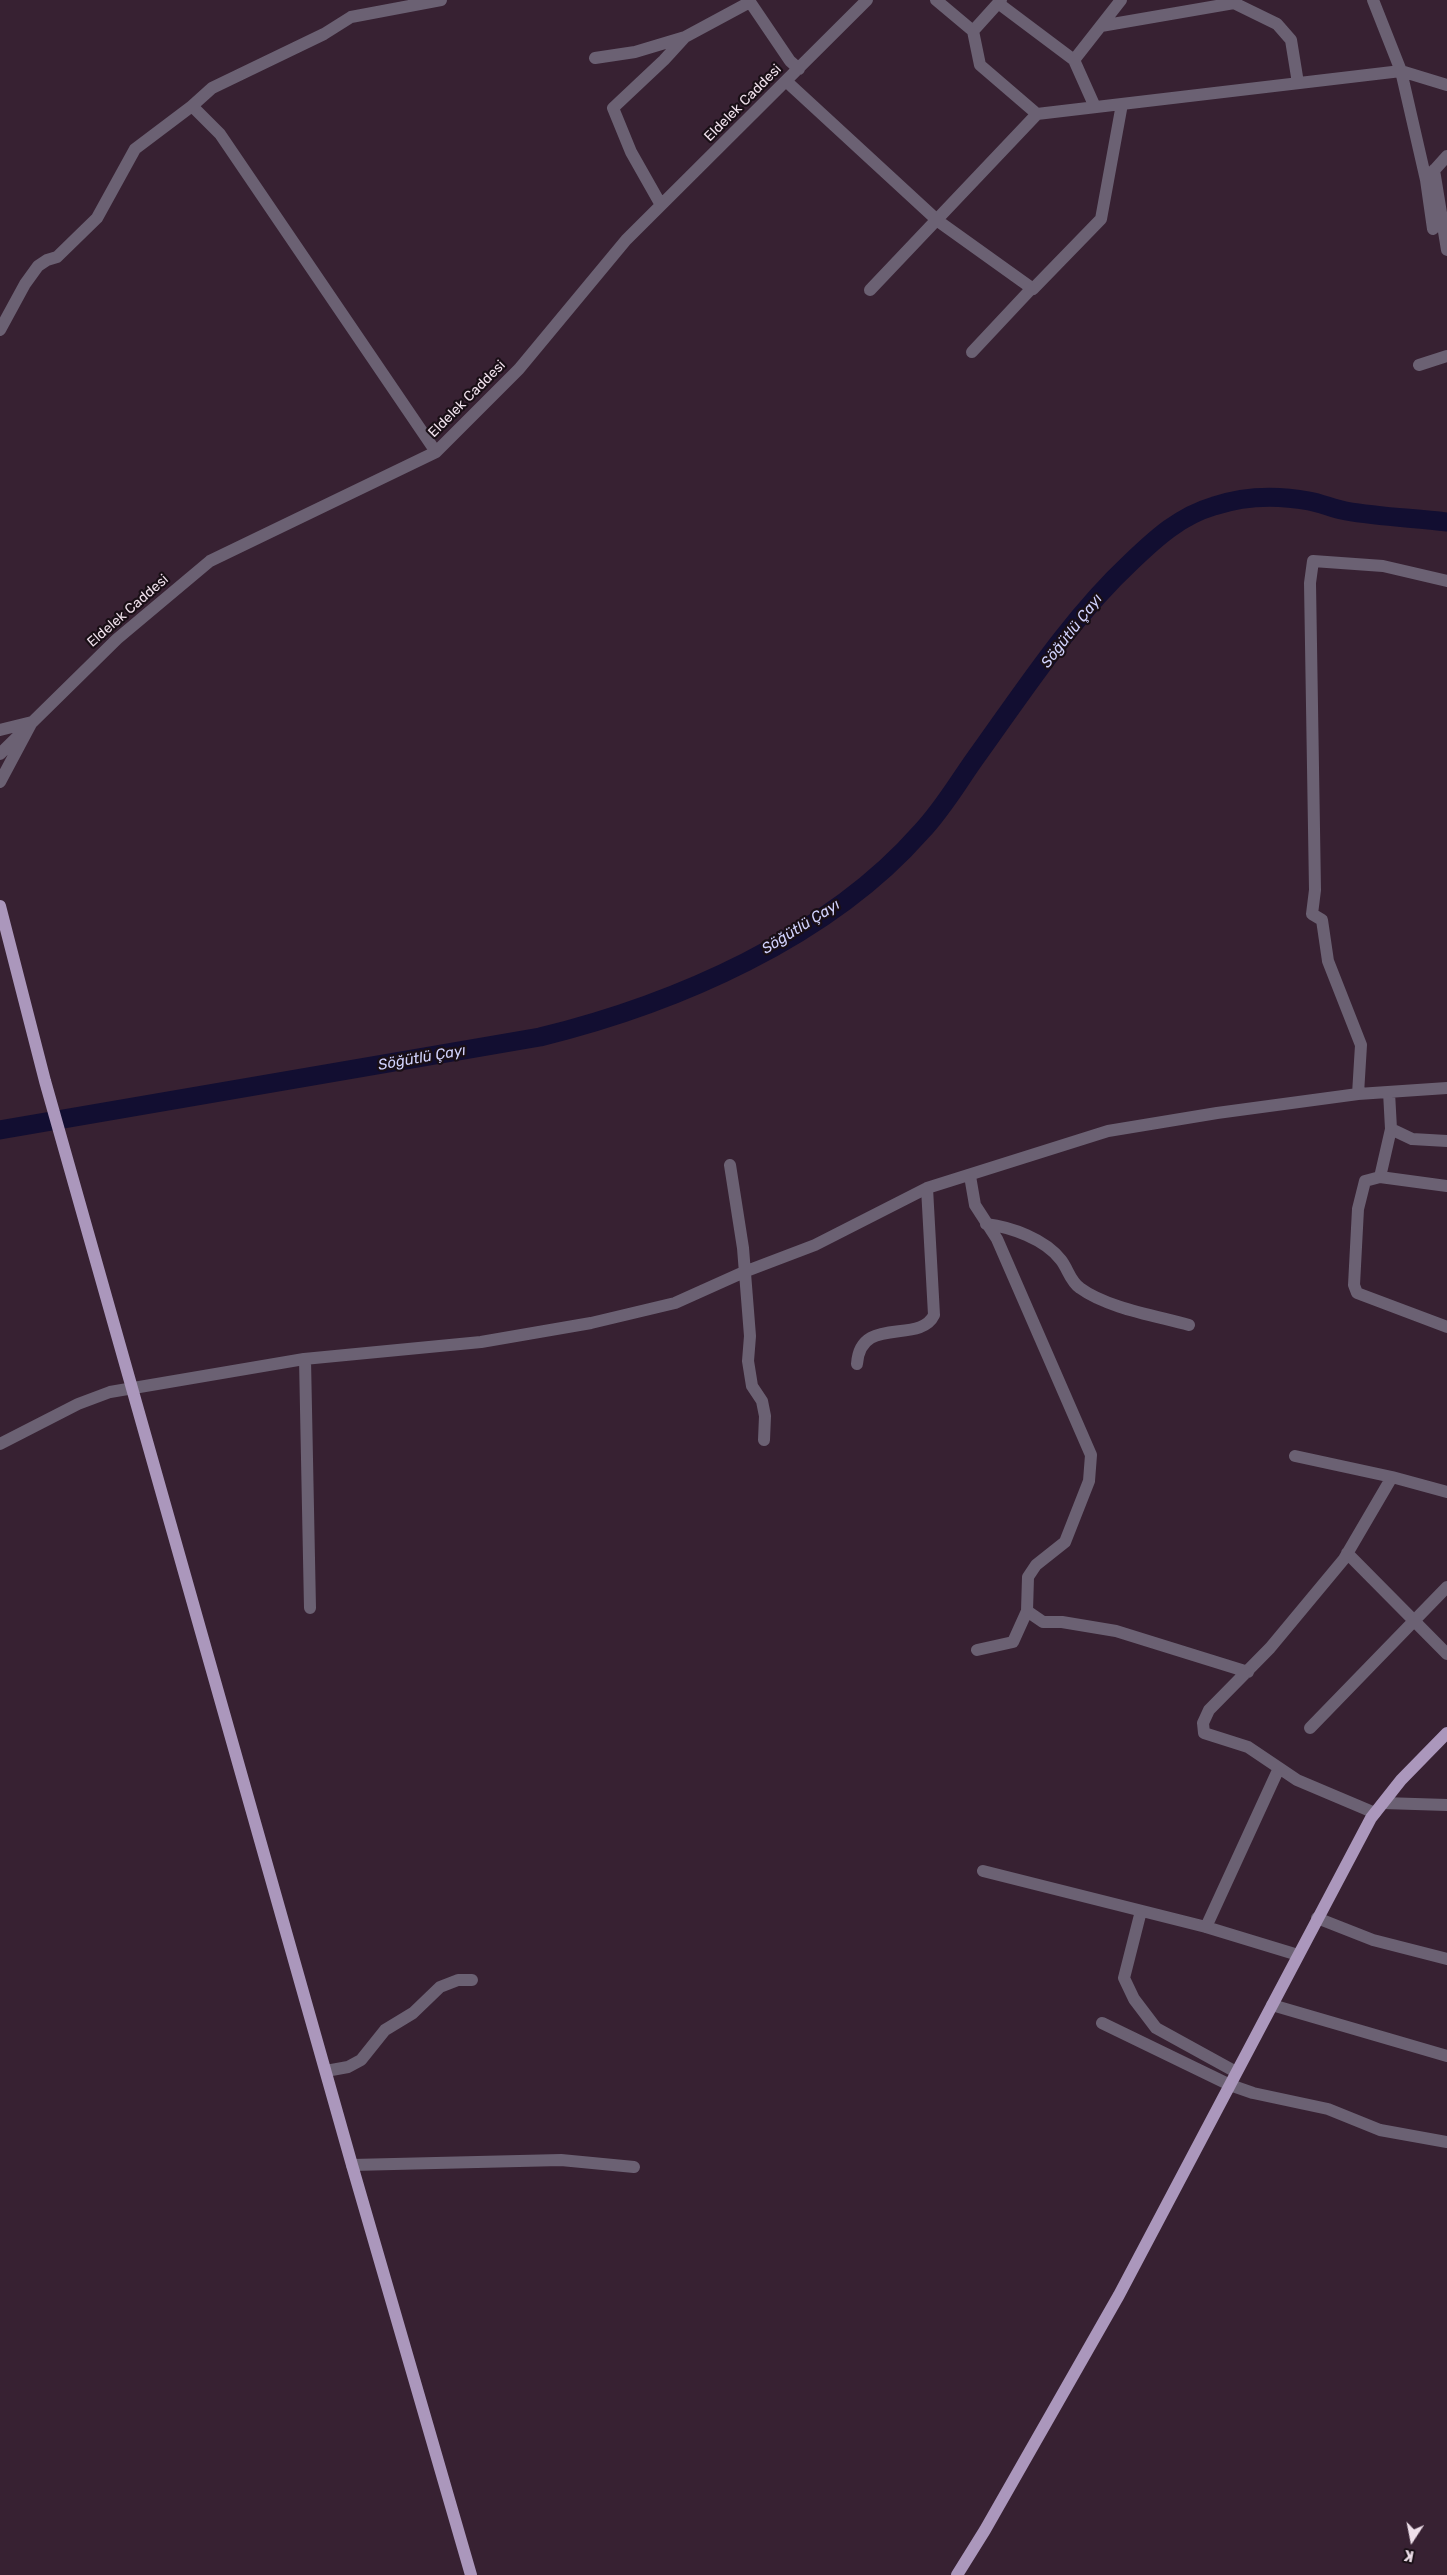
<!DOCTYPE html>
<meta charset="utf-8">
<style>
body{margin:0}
#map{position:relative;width:1447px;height:2575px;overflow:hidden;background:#372132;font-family:Rubik,sans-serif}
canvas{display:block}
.north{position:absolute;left:1387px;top:2515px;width:50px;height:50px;-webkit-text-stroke:4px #190f16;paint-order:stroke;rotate:191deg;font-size:14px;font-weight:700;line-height:20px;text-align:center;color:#eedfea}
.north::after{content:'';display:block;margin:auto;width:18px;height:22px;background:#eedfea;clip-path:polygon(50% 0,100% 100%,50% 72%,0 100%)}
</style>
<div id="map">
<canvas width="1447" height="2575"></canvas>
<div class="north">K</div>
</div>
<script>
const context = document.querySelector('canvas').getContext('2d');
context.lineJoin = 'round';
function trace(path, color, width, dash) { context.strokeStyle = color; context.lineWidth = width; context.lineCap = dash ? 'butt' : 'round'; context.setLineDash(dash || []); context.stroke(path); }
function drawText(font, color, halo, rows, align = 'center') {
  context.font = font + ' Rubik,sans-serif'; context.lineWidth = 4.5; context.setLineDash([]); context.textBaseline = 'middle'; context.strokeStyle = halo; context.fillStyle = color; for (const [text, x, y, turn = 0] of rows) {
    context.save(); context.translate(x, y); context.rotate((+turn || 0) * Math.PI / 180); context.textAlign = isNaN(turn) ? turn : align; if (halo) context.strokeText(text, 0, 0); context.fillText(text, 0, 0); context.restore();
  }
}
const river = new Path2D(`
 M0,1130L540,1037C675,1004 828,938 921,832C942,810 957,784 974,760C1023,692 1070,619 1131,562C1156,538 1180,516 1214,506C1244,496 1277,495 1309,501C1321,503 1334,509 1346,511C1380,517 1414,518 1447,522`);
const minor = new Path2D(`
 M936,0L973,31L980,65L1037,114L1401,71L1426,180L1433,229
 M1228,0L1277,24L1291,40L1298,83
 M1373,0L1401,71L1447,85
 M998,3L1074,60L1095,107
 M1101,26L1234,3L1235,0
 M973,31L1001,0
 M595,58L635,52L685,37L750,2L790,61L799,69
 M1074,60L1121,0
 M786,81L938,221L1033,289L1101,219L1122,104
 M192,106L212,88L324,34L351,17L441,0
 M1434,170L1447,250
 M1429,176L1447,156
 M661,205L631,152L613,108L664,60L685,37
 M870,290L1037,114
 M0,330L25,284L38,266L47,260L57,257L97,218L135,149L192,106L220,134L436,452
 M972,352L1032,288
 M1419,365L1447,356
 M0,730L32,722L0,782
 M0,754L117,639L210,561L436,452L519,369L626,240L867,0
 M1389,1092L1391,1129L1412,1139L1447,1141
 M1358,1094L1361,1045L1328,961L1322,920L1312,914L1315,890L1310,583L1313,561L1383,566L1447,581
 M730,1165L743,1248L750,1336L748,1361L752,1386L762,1401L765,1416L764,1440
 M970,1176L975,1205L997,1239L1091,1455L1089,1481L1065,1542L1036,1565L1028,1577L1027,1611L1013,1642L977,1650
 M1380,1177L1391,1129
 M1447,1186L1380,1177L1365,1181L1358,1209L1354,1285L1357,1293L1447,1327
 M986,1224C1011,1227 1045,1239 1061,1260C1068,1269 1070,1281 1080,1288C1107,1308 1157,1316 1189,1325
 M305,1359L310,1608
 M857,1364C860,1314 920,1345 934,1315L927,1188
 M0,1444L78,1404L110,1392L304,1359L481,1342L591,1323L675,1303L744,1272L815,1245L927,1188L1108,1131L1217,1113L1358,1094L1447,1088
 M1295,1456L1392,1477L1447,1492
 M1347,1553L1447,1654
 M1027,1611L1043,1622H1062L1116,1631L1248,1672
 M1310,1728L1447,1587
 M1383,1803L1447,1805
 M1375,1813L1297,1780L1248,1747L1204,1733L1203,1723L1209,1710L1270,1648L1344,1559L1392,1477
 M983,1871L1206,1927L1298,1955
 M1141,1911L1124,1978L1134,1999L1156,2028L1236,2072
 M1317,1918L1373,1940L1447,1959
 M1206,1927L1279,1768
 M1272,2005L1447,2056
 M1102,2023L1230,2085L1253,2093L1328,2109L1380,2130L1447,2142
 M326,2071L348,2067L361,2060L385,2030L413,2013L440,1987L458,1980H472
 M352,2165L561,2160L634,2167`);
const major = new Path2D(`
 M0,906L45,1081L352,2165L471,2575
 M957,2575L985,2530L1119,2295L1371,1818L1401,1780L1447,1733`);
const streetNames = [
 ["Eldelek Caddesi",743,103,-45],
 ["Eldelek Caddesi",467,399,-45],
 ["Eldelek Caddesi",128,611,-41]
];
const waterNames = [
 ["Söğütlü Çayı",1072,631,-52],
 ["Söğütlü Çayı",801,927,-32],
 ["Söğütlü Çayı",422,1058,-10]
];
trace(river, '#120e31', 19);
trace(minor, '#6b6173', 12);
trace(major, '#ab97bc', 12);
drawText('14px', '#eedfea', '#190f16', streetNames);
drawText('italic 15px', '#d1d2fd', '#190f16', waterNames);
</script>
